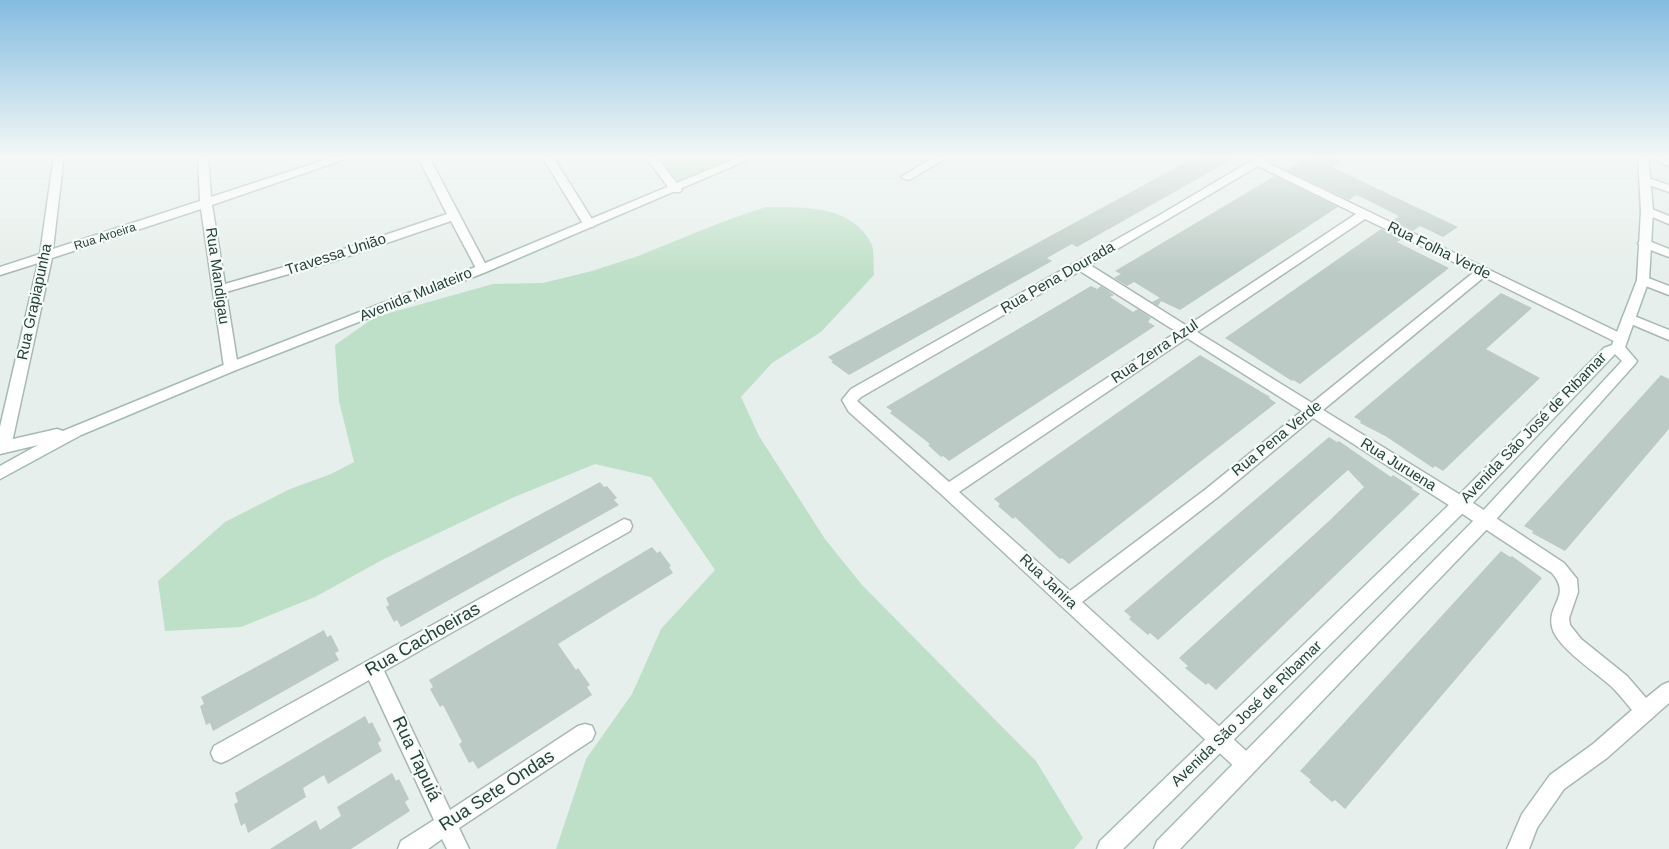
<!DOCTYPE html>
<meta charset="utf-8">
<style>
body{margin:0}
canvas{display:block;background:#e6efeb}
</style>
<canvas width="1669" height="849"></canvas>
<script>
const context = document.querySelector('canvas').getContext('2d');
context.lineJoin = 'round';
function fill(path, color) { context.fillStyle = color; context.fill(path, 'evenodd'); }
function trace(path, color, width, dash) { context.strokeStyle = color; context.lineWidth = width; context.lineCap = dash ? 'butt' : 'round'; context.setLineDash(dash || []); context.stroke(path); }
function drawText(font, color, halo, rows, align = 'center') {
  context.font = font + ' Helvetica,sans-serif'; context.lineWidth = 4.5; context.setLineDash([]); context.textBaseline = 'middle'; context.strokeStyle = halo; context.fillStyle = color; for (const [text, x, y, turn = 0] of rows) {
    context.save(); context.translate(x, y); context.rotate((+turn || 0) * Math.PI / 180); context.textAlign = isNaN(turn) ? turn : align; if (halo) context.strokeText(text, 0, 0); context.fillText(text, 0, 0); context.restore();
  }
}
const green = new Path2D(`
 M659,155H745L679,183Z
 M766,207C803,207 852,205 871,243C875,251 873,266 874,275L821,332L772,363L741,397L759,436L825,539L862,585L1036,761L1083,838L1074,849H556L586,759L632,694L661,629L715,570L651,477L595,464L512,498L384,559L315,597L241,627L165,631L158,581L225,522L290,489L331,474L354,462L339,401L335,345L375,317L493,284L543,283L592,271L638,256L722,222Z`);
const building = new Path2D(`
 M1199,155H1240L1077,247L1072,244L1047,258L1052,261L849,375L831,362L833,361L828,357Z
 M1310,155H1351L1332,167L1458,227L1443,237L1420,226L1413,231L1392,221L1399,216L1361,197L1356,195L1349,200L1286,170Z
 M1275,176L1338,207L1180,310L1161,301L1158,306L1152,302L1160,298L1134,282L1127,286L1114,278L1121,274L1115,271Z
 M1381,229L1402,239L1397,242L1449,268L1300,384L1293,380L1292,381L1225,338Z
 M1091,286L1097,289L1101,286L1114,295L1110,297L1133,312L1138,309L1151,318L1148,322L1155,326L949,461L943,456L941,457L928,445L930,444L890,413L892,411L886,407Z
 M1501,293L1532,308L1486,349L1540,378L1443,471L1435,466L1433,468L1387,437L1360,423L1361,421L1354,417Z
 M1200,355L1270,397L1269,398L1276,403L1069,564L1062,558L1060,559L1015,517L1013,519L998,506L1000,504L994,499Z
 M1661,375L1669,379V429L1565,551L1532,533L1533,531L1524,526Z
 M1329,437L1337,442L1339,441L1391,477L1393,475L1413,488L1411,489L1420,494L1216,690L1208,683L1206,685L1185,668L1188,666L1179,658L1329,521L1364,487L1348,470L1158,640L1150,633L1148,635L1129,619L1131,617L1124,611Z
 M600,482L604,487L607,486L617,498L614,500L619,505L401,627L397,620L394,622L386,607L389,605L386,598Z
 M652,547L657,553L660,551L671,566L669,567L673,573L558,644L576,670L578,668L590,685L587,687L592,695L478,769L473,761L469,763L459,744L462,742L443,705L440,707L430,689L433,687L429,680Z
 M1501,551L1510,557L1512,556L1542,578L1345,809L1335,800L1332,802L1309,782L1311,780L1300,771Z
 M324,630L327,637L331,635L339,651L335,653L339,660L213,731L210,723L206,725L200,706L204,704L201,697Z
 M365,716L369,724L372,722L381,740L378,743L382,751L328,784L324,775L303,788L306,797L248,833L245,823L241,826L234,804L238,802L235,793Z
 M392,773L396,781L399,779L409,799L405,802L410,811L351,849H270L316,820L320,830L341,816L337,807Z`);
const street = new Path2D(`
 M54,155H64L53,249L200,201L198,155H208L211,197L340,155H357L212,205L225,284L326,255L447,214L417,155H428L488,269L482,273L478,272L451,221L334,261L226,292L238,367L236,370H226L224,367L201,209L52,258L11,447L8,451L0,452V427L38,263L0,275V267L40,254Z
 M541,155H552L595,224L593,227H585Z
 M644,155H655L682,190L680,192H672Z
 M938,155H952L911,179L907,180L901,177Z
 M1261,155H1274L1266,162L1626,336L1628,339L1626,342H1616L1484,277L1323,410L1467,499L1564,563L1577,579L1578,592L1569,618L1570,625L1581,639L1627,676L1646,698L1662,685L1669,682V703L1607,758L1564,789L1537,828L1529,849H1507L1522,814L1550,775L1593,744L1632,710C1626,703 1619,694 1612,687C1597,673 1556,647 1552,627C1547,604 1572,596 1552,573L1455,509L1313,418L1218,497L1082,602L1253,757L1256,764L1253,771L1246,774L1239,771L942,495L849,412L842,400L851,389L1158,216ZM1258,166L1356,214L1187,326L1090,265ZM1365,219L1474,272L1312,403L1197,332ZM1080,271L1177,332L949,482L857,401L861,397ZM1187,338L1302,411L1206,489L1070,591L959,492Z
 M1643,155H1659L1669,159V166Z
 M1645,177L1669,185V192L1641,182L1639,180Z
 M1647,207L1669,216V224L1643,213L1641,211Z
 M1644,239L1669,249V257L1640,246L1638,243Z
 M1643,276L1669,286V295L1638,283L1637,280Z
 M1629,314L1669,330V340L1624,321L1622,318L1624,315Z
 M624,519L630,521L632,526L630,531L384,671L450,810L578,726L585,724L592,726L595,733L592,740L459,828L469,849H447L442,839L428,849H398L401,841L434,820L369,680L228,760L221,763L214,760L211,753L214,746Z`);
const secondary = new Path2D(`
 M744,155H759L486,272L236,370L81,435L0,479V466L38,445L0,454V442L57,429L63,431L226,364L478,266Z
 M1638,155H1648L1653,211L1649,280L1625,347L1637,361L1635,364L1491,525L1180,849H1154L1157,841L1479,515L1622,361L1615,354L1467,509L1123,849H1097L1100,841L1455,499L1604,348L1612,345L1637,280L1641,211Z`);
const farStreetnames = [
 ["Rua Aroeira",105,237,-18]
];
const streetNames = [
 ["Rua Folha Verde",1439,251,26],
 ["Travessa União",336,255,-18],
 ["Rua Mandigau",217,276,82],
 ["Rua Pena Dourada",1058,278,-30],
 ["Avenida Mulateiro",416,295,-22],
 ["Rua Grapiapunha",35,302,-78],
 ["Rua Zerra Azul",1155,352,-34],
 ["Avenida São José de Ribamar",1534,428,-46],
 ["Rua Pena Verde",1277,439,-39],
 ["Rua Juruena",1398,465,32],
 ["Rua Janira",1048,582,43],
 ["Avenida São José de Ribamar",1247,714,-44]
];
const nearStreetnames = [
 ["Rua Cachoeiras",423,640,-30],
 ["Rua Tapuiá",416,759,65],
 ["Rua Sete Ondas",497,791,-33]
];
fill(green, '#bfe0c8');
fill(building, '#bbcac4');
trace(street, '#a8b8b2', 3);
trace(secondary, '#a4bbb3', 3);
fill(street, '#fff');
fill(secondary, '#fff');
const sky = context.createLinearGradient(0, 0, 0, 274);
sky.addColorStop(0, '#84bce0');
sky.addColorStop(0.57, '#f4f8f6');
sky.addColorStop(1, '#f4f8f600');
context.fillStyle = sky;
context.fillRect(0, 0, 1669, 274);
drawText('12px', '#24423a', '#f7fbf9', farStreetnames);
drawText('15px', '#24423a', '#f7fbf9', streetNames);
drawText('18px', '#24423a', '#f7fbf9', nearStreetnames);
</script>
